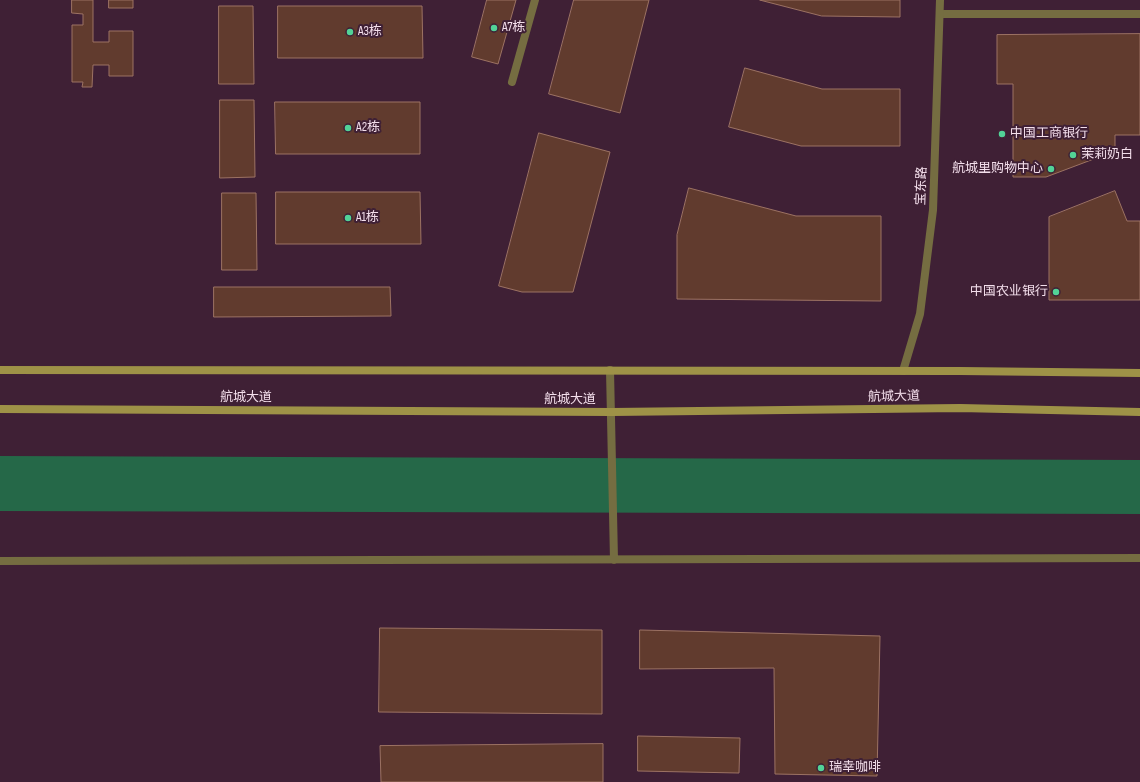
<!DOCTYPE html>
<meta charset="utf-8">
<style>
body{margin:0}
canvas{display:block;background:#3f2035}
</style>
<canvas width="1140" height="782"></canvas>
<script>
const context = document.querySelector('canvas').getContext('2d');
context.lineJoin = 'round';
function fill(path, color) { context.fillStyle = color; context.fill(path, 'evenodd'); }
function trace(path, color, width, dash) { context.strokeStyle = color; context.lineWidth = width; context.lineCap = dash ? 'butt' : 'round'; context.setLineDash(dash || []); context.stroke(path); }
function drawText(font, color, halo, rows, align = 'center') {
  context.font = font + ' "Sofia Sans Condensed","Noto Sans SC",sans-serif'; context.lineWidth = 4; context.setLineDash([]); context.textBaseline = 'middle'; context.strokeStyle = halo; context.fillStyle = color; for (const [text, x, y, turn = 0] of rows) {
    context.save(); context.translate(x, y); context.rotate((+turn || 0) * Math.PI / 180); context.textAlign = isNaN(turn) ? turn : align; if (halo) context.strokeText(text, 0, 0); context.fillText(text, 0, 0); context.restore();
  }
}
const water = new Path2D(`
 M0,456L1140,460V514L0,511Z`);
const building = new Path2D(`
 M72,0H93V42H109V31H133V76H109V65H93L92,87H82L83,82H72V25H83V14L72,13Z
 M109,0H133V8H109Z
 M487,0H516L498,64L472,57Z
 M574,0H649L620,113L549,94Z
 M760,0H900V17L822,16Z
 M219,6H253L254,84H219Z
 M278,6H422L423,58H278Z
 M1140,34V135H1115V151L1046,177H1013V84H997V35Z
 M745,68L822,89H900V146H801L729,127Z
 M220,100H254L255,177L220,178Z
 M275,102H420V154H276Z
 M539,133L610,152L573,292H522L499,286Z
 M689,188L796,216H881V301L677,299V235Z
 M1115,191L1127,221H1140V300H1049V217Z
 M276,192H420L421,244H276Z
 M222,193H256L257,270H222Z
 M214,287H390L391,316L214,317Z
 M380,628L602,630V714L379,712Z
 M640,630L880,636L877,776L775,774L774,668L640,669Z
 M638,736L740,738L739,773L638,771Z
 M603,744V782H381L380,746Z`);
const service = new Path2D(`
 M940,14H1140
 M512,82L535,0`);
const minor = new Path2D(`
 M610,370L614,560
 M903,371L920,314L933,210L940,0
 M0,561L1140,558`);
const secondary = new Path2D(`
 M0,370L960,371L1140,373
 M0,409L612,412L960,408L1140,412`);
const markers = [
 [494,28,4,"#52d397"],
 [350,32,4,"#52d397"],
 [348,128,4,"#52d397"],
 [1002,134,4,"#52d397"],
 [1073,155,4,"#52d397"],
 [1051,169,4,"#52d397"],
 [348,218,4,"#52d397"],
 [1056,292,4,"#52d397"],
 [821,768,4,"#52d397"]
];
const poiNames = [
 ["A7栋",502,28],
 ["A3栋",358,32],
 ["A2栋",356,128],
 ["中国工商银行",1010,134],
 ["茉莉奶白",1081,155],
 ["航城里购物中心",1043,169,"right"],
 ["A1栋",356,218],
 ["中国农业银行",1048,292,"right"],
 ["瑞幸咖啡",829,768]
];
const streetNames = [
 ["宝东路",922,186,-88],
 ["航城大道",894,397,-1],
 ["航城大道",246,398],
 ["航城大道",570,400]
];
fill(water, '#256848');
fill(building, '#613b2e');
trace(building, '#9c7263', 1);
trace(service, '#756d41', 8);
trace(minor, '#756d41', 8);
trace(secondary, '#9e9247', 8);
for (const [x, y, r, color] of markers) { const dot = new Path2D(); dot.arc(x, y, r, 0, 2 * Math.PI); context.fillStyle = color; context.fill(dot); trace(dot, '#3f2035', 1.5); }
drawText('13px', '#f3deeb', '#3f2035', poiNames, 'left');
drawText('13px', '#f3deeb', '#3f2035', streetNames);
</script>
